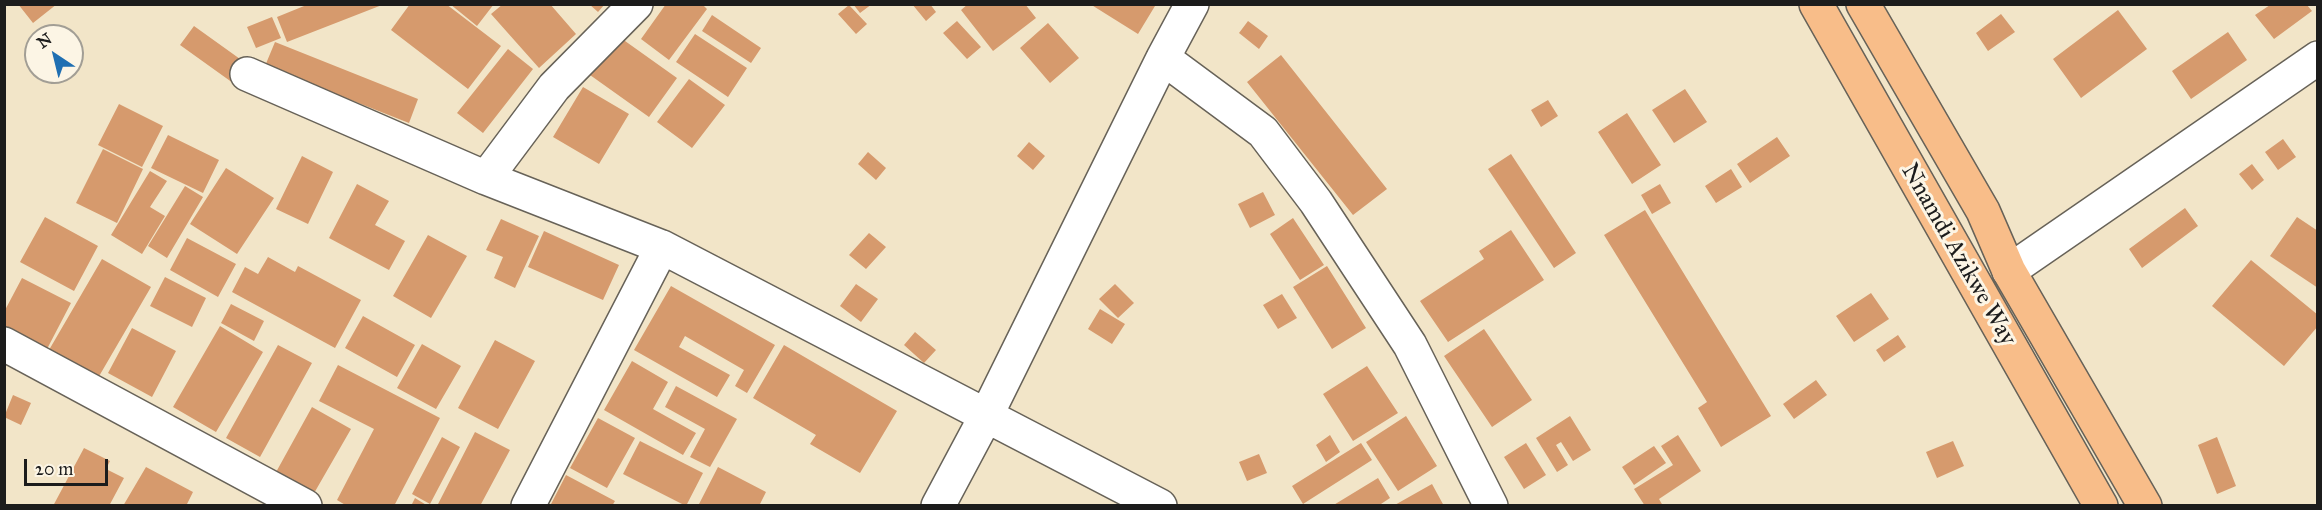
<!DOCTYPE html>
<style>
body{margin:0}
#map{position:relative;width:2322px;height:510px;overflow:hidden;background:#f2e5c8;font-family:"IM FELL Great Primer",serif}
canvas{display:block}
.frame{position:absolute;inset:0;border:6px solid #1c1c1c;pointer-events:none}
.north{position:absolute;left:24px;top:24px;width:60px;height:60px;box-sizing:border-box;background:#fcf5e5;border:2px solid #a29e95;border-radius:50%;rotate:325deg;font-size:16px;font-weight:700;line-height:24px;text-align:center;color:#1c1c1c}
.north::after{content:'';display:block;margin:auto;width:21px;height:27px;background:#1f6fb2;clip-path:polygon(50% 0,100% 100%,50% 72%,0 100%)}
.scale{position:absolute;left:24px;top:459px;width:84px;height:27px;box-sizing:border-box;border:3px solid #1c1c1c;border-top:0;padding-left:8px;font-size:18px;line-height:21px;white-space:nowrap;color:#1c1c1c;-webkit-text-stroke:4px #fcf5e5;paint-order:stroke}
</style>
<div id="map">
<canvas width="2322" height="510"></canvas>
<div class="frame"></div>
<div class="north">N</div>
<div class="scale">20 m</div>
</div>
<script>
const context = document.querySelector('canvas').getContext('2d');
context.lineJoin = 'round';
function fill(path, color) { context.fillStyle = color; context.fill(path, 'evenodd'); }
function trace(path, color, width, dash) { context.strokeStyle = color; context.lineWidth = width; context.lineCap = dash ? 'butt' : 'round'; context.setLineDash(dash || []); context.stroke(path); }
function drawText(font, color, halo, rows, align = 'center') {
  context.font = font + ' "IM FELL Great Primer",serif'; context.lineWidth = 6; context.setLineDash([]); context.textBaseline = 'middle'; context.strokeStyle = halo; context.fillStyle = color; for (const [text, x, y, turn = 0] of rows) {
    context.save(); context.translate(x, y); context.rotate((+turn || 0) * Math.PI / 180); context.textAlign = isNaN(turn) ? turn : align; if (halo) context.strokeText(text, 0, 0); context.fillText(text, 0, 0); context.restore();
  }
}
const building = new Path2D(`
 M18,4H57L33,23Z
 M309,4H382V5L287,42L277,17Z
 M410,4H446L501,46L468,89L391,30Z
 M450,4H494L477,26Z
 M503,4H550L576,34L539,68L491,14Z
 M589,4H605L598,12Z
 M666,4H702L707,9L669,60L641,39Z
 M853,4H872L860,13Z
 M912,4H930L936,12L926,21Z
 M968,4H1025L1036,18L993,51L961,10Z
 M1090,4H1153L1155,6L1138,34Z
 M849,5L867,24L856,34L838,14Z
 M2270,5H2307L2312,11L2274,39L2255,15Z
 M2118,10L2147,49L2081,98L2053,59Z
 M2001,14L2015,32L1988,51L1976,33Z
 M712,15L761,48L751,63L702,31Z
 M272,17L281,38L256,48L247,27Z
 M957,21L981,47L967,59L943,33Z
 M1248,21L1268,36L1259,49L1239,33Z
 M1048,23L1079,58L1050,83L1020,48Z
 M194,26L247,64L233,83L180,45Z
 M2228,32L2247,60L2191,99L2172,71Z
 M695,34L747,68L728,97L676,62Z
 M618,36L677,78L649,117L590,75Z
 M275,42L418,99L409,123L265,66Z
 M508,49L533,69L483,133L457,113Z
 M1281,55L1387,189L1353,215L1247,82Z
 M689,79L725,105L692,148L657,122Z
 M583,87L629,114L599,164L553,137Z
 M1685,89L1707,122L1674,143L1652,110Z
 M1548,100L1558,116L1541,127L1531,110Z
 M119,104L163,126L142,167L98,145Z
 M1627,113L1661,165L1632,184L1598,132Z
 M168,135L219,160L203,193L151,168Z
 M1777,137L1790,156L1750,183L1737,164Z
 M2283,139L2296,157L2278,170L2265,152Z
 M1029,142L1045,156L1033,170L1017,156Z
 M103,149L143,169L117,223L76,203Z
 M868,152L886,168L876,180L858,164Z
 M1511,154L1576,253L1554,268L1488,169Z
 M302,156L333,172L308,224L276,209Z
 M2252,164L2264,180L2252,190L2239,174Z
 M226,168L274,198L237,254L190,224Z
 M1731,169L1742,187L1716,203L1705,186Z
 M150,171L167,181L150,207L165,216L142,254L111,235Z
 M357,184L389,201L375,225L405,241L389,270L329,238Z
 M1660,184L1671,203L1652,214L1641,195Z
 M185,186L203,197L167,258L148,246Z
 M1263,192L1275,215L1250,228L1238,204Z
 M2185,208L2198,226L2142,268L2129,249Z
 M1645,210L1771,416L1721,447L1698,408L1707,402L1604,235Z
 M45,217L98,246L74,291L20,262Z
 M2297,217L2318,231V288L2270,256Z
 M1293,218L1324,265L1300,280L1270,234Z
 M501,219L539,236L515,288L494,278L503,257L486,250Z
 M1511,230L1544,280L1448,342L1420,301L1484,259L1479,251Z
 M544,231L619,265L603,300L528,267Z
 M869,233L886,247L866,269L849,255Z
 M428,235L467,256L431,318L393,296Z
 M187,238L236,264L218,297L170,270Z
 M268,257L295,272L298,266L361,300L335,348L232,292L245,267L258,274Z
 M102,259L151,287L98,378L49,350Z
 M2251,260L2318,315V326L2284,366L2212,306Z
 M1327,266L1366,328L1332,349L1293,287Z
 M165,277L206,298L192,327L150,306Z
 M22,278L71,303L47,349L4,328V312Z
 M856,284L878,299L861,322L840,306Z
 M1115,284L1134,303L1118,318L1099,299Z
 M671,286L775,345L747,393L735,386L744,370L685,336L679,347L730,375L717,397L634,350Z
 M1871,293L1889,319L1854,342L1836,316Z
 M1282,294L1297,318L1278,329L1263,305Z
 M231,304L264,321L254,341L221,323Z
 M1100,309L1125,324L1112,344L1088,329Z
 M363,316L415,345L397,377L345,348Z
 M220,326L263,352L216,432L173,407Z
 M132,328L176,351L152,397L108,373Z
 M1484,329L1532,400L1492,427L1444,356Z
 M915,332L936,350L924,363L904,345Z
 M1898,335L1906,347L1884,362L1876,350Z
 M495,340L535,361L498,429L458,408Z
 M422,344L461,366L436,409L397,388Z
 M278,345L312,363L260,457L226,438Z
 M784,345L897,411L860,473L810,444L816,435L753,398Z
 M632,361L668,382L653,409L696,433L683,455L604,410Z
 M338,365L440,418L394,506H347L337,500L374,429L319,401Z
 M1367,366L1398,413L1353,441L1323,394Z
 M1816,380L1827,395L1794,419L1783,404Z
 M676,386L737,419L710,467L690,457L705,429L665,407Z
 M13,395L31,403L21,425L4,417Z
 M312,407L351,429L313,495L275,474Z
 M1406,416L1437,466L1398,491L1366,442Z
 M1570,416L1591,450L1573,461L1561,442L1556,445L1568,465L1557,472L1536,438Z
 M598,418L635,438L607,488L570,468Z
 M475,432L510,450L480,506H437Z
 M1330,435L1340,452L1326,462L1316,445Z
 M1678,435L1701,471L1659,499L1663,506H1645L1634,489L1673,465L1661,446Z
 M442,437L460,447L430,504L412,494Z
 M2217,437L2236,486L2217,494L2198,445Z
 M640,441L703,473L686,506L623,474Z
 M1953,441L1964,466L1937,478L1926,452Z
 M1361,443L1372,460L1303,504L1292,486Z
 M1526,443L1546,475L1524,489L1504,457Z
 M1654,446L1666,463L1634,485L1622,467Z
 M84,448L110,461L106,469L124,478L109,506H53Z
 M1259,454L1267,473L1247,481L1239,462Z
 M146,467L193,492L186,506H123Z
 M718,467L766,492L759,506H698Z
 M566,475L615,501L612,506H550Z
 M1378,478L1390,498L1378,506H1332Z
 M1432,484L1444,506H1393Z
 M415,498L428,506H411Z`);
const minor = new Path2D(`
 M1163,58L1263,132L1316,202L1410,345L1491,506
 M247,74L486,178L662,247L1160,506
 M486,178L554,87L636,4
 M2009,271L2318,58
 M4,344L305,506
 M528,506L662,247
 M938,506L986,416L1163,58L1192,4`);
const highway = new Path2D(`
 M1816,4L2101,506
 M1863,4L1983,211L2009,271L2145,506`);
const streetNames = [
 ["Nnamdi Azikwe Way",1958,255,60]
];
fill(building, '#d69a6d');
trace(minor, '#676258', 36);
trace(highway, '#676258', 36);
trace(minor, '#fff', 33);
trace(highway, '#f8bd89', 33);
drawText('24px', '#1c1c1c', '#fcf5e5', streetNames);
</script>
